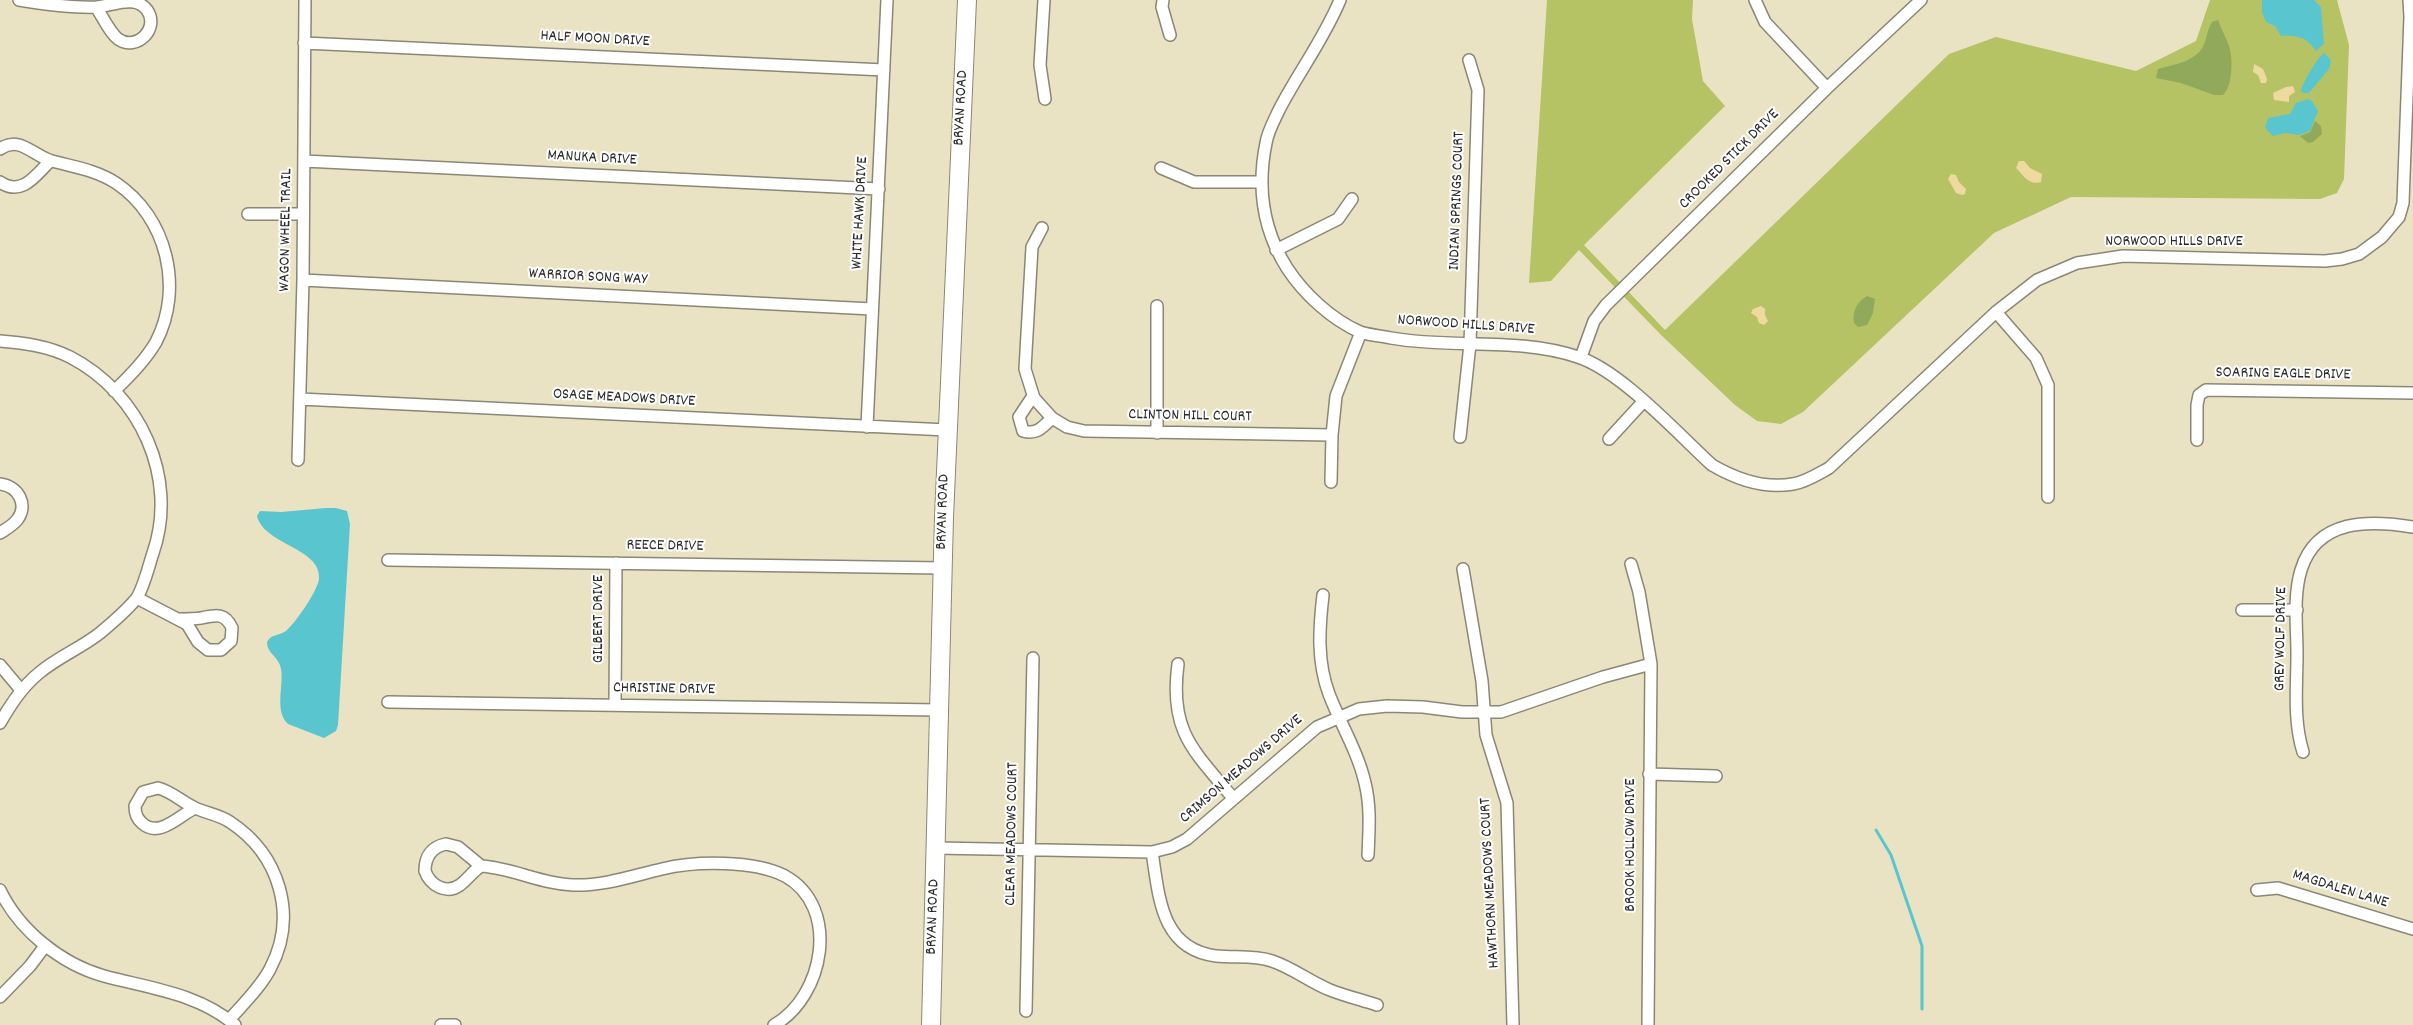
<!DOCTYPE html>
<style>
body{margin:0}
canvas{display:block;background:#e9e3c3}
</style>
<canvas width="2413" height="1025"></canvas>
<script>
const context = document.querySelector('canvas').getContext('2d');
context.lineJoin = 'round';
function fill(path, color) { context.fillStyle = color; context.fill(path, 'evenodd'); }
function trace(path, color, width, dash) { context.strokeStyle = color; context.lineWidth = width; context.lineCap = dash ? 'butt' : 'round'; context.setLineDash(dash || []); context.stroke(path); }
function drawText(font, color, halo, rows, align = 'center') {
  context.font = font + ' Dekko,sans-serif'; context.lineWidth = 4; context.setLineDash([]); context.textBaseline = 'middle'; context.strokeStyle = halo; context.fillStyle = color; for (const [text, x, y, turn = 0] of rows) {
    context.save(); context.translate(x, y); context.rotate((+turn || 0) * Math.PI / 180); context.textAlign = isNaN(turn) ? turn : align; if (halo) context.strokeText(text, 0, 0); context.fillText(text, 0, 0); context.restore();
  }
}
const green = new Path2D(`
 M1547,0H1693L1692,19L1703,81L1725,106L1584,245L1665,330L1949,54L1996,37L2136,71L2196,41L2210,0H2337L2349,45L2344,179L2337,193L2320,199L2071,197L1994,233L1803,412L1781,424L1757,421L1735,405L1660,334L1579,250L1551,281L1529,283Z`);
const forest = new Path2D(`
 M2218,20C2221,29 2226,37 2229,46C2233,58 2233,86 2223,95H2214L2181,83L2156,78L2158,69C2175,64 2198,62 2205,42C2207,35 2208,29 2212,22Z
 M2315,121L2321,126L2322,134L2313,142L2308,143L2300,136L2310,132Z
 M1867,296L1875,299L1873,313L1867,325L1858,327L1854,323C1852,311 1857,302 1867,296Z`);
const sand = new Path2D(`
 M2254,64L2263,69L2267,79L2266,83H2261L2258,75L2253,72Z
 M2293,86L2295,92L2289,96V102L2274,100L2273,93L2286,87Z
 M2019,161H2024L2030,168L2042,174L2041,182C2029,186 2023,175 2016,168Z
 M1951,174L1956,175L1959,182L1966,189L1965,194L1962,195L1956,193L1948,179Z
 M1761,306L1765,309V315L1768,321L1764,325L1759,323L1757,317L1751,313L1753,309Z`);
const water = new Path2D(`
 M2262,0H2314L2321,7L2324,44L2316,51C2306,37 2298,35 2281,36L2275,26L2266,22L2262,12Z
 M2324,53L2331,60L2329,69L2309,93H2303L2301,91C2302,84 2318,56 2324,53Z
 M2308,99L2312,101L2318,111L2310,131L2299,135L2285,133L2273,136L2265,128L2268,118L2290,114L2296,103Z
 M326,508H336L347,511L350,524L338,725L336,731L324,738L288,724C274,711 284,686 281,669C279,656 267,654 267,642C271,634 279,636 286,631C296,622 317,592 319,579C322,548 264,545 257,516L260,511L281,512Z`);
const stream = new Path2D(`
 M1876,830L1891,855L1922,946V1009`);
const minor = new Path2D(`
 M19,0C44,4 72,8 96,7C109,6 122,0 134,2C139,3 144,6 147,10C160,28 137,52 118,39C109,32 103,17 96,7
 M1044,0L1040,65L1045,99
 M1163,0L1162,7L1170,35
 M1340,0C1324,39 1298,73 1279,110C1274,121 1268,131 1266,143C1257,187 1263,230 1287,268C1304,294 1331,319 1360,332C1369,335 1381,336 1391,338C1453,349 1518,337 1578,357C1621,371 1677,433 1712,465C1736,479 1765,489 1793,484C1806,482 1818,474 1829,468L1996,312L2037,280L2077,263L2123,256L2325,261L2342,259L2359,254L2382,237L2399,217L2403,203L2410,17L2409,0
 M1755,0L1765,22L1827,88
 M304,43L884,70
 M0,149C20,135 33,156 52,161C74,167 96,170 116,183C167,217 184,288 156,342C145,361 130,376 114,391
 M304,161L879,189
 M1161,168L1194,182H1261
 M0,182C22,197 36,175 50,161
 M248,214H302
 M1042,228L1032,247L1025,369L1034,398L1052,418L1067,427L1084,431L1332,435
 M1276,250L1338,219L1352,199
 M303,280L872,309
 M1996,312L2036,358L2048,385V497
 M0,341C24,343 48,346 70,357C140,393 179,478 153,553C149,565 143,590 136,599C126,611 112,623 100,633C81,648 58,657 39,673C22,687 11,704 0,723
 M1581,357L1594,321L1606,305L1827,88L1921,0
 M1033,396L1019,417L1023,431C1037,435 1043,427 1052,418
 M300,399L947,430
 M867,427L887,0
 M1157,433V306
 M1460,437L1470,344L1478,90L1469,60
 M1609,439L1643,402
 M2197,440V405L2199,395L2206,390L2413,393
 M298,460L303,280L305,0
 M1331,482L1332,435L1336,396L1361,332
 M0,484C18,486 29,505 17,520C12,526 6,529 0,533
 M388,560L942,568
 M1631,564L1639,592L1651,664L1648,1025
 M1463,569L1482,681L1486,735L1507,803L1513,1025
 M1323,595C1319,629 1317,662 1329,694C1340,723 1358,752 1365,783C1371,807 1369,831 1368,855
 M137,598L187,624L198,642L208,650H221L231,641L232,628C225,612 215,615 201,618C194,619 187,619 180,619
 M2242,610H2297
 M1178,664C1169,731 1193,750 1233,798
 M0,665L21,690
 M388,702L939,710
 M615,705L616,563
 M2303,752C2293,720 2297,686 2297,654C2297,627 2293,596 2301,570C2317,518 2370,520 2413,527
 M1649,774L1716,776
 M195,808C180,815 159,839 142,823C137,819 135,813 135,806L143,792L158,788C171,791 182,802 195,808C206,813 220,815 230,822C280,855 298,916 270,969C260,988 243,1004 229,1020
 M446,844L458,847L481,866C473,871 468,879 460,885C446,895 430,885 425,871C425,857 431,847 446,844Z
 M936,848L1152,852L1172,847L1187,839L1317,727L1359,709L1387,706L1423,707L1462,712H1501L1603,677L1651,664
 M1152,852C1159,895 1160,949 1216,956C1235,958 1254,955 1272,961C1293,968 1310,982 1330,990C1345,996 1362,1000 1377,1005
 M481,866C513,868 541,884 573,885C604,886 632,876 662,869C695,861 754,860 785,876C841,907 824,997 774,1025
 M0,890C19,930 61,964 104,976C148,988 198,993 235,1025
 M2257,890L2278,888L2413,929
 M0,997L30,966L45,946
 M1026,1011L1033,658
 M441,1025H455`);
const primary = new Path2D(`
 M931,1025L944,517L967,0`);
const streetNames = [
 ["HALF MOON DRIVE",595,40,3],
 ["BRYAN ROAD",962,108,-87],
 ["MANUKA DRIVE",592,159,3],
 ["CROOKED STICK DRIVE",1730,160,-45],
 ["INDIAN SPRINGS COURT",1458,201,-88],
 ["WHITE HAWK DRIVE",861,213,-87],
 ["WAGON WHEEL TRAIL",287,230,-89],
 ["NORWOOD HILLS DRIVE",2174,243],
 ["WARRIOR SONG WAY",588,278,3],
 ["NORWOOD HILLS DRIVE",1466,326,4],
 ["SOARING EAGLE DRIVE",2283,375,1],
 ["OSAGE MEADOWS DRIVE",624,399,3],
 ["CLINTON HILL COURT",1190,417,1],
 ["BRYAN ROAD",944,512,-88],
 ["REECE DRIVE",665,547,1],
 ["GILBERT DRIVE",600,619,-90],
 ["GREY WOLF DRIVE",2282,639,-89],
 ["CHRISTINE DRIVE",664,690,1],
 ["CRIMSON MEADOWS DRIVE",1242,770,-41],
 ["CLEAR MEADOWS COURT",1013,834,-89],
 ["BROOK HOLLOW DRIVE",1632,845,-90],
 ["HAWTHORN MEADOWS COURT",1491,883,-93],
 ["MAGDALEN LANE",2340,890,17],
 ["BRYAN ROAD",934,917,-88]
];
fill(green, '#b5c365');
fill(forest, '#90a95a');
fill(sand, '#eeda9e');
fill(water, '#59c6cf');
trace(stream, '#59c6cf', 3);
trace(minor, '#8a8777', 14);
trace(primary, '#8a8777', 20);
trace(minor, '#fff', 11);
trace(primary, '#fff', 18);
drawText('16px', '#2b2b2b', '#fff', streetNames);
</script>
